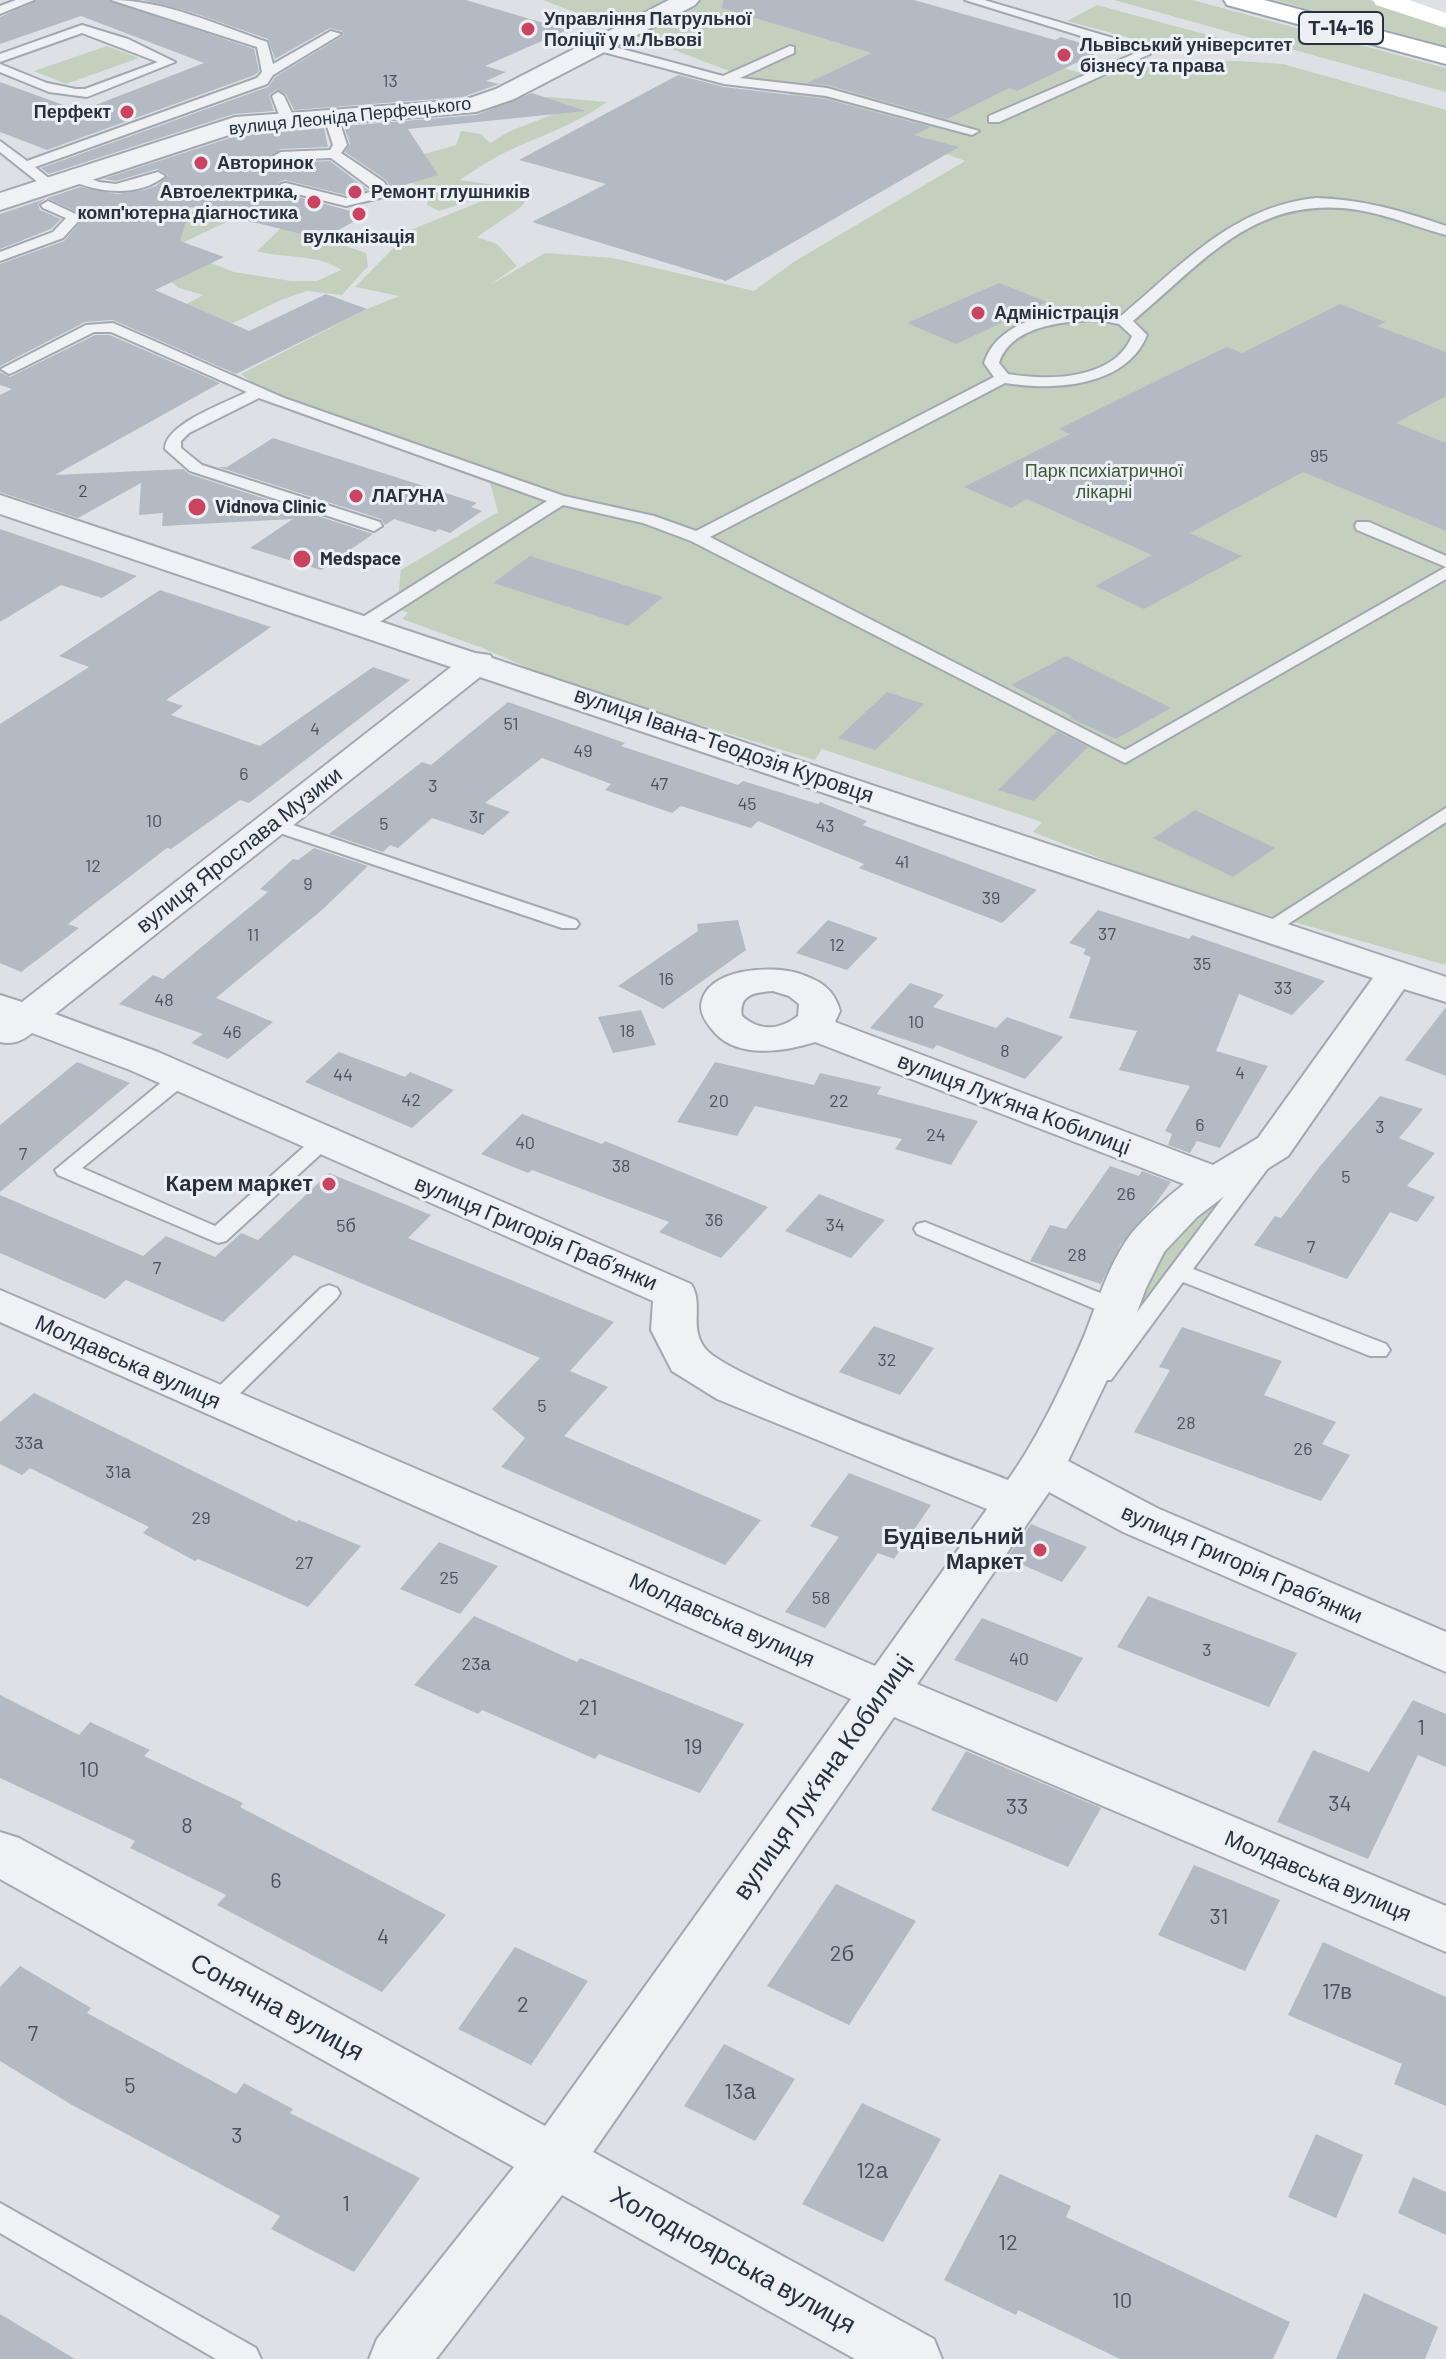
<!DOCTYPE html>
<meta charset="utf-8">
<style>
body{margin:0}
canvas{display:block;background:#dde1e6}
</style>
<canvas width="1446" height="2359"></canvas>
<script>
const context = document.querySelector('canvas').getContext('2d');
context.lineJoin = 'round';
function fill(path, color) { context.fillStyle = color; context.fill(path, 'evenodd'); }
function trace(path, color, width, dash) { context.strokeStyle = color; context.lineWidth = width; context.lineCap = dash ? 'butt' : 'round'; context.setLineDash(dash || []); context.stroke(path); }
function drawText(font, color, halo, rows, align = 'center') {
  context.font = font + ' Barlow,sans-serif'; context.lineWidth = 6; context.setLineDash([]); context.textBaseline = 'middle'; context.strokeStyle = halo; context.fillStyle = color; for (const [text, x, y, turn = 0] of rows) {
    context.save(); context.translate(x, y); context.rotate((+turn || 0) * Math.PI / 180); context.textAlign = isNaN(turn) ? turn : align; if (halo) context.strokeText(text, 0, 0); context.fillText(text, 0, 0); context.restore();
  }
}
const green = new Path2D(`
 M543,0H795L1102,78L1149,63L1239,61L1283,64L1446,110V965L1237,906L1140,874L1033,832L1042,822L822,749L815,760L566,684L480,647L402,619L408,613L397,608L401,570L498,512L490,483L399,450L253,383L241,374L367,309L399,296L355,287L411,230L499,194L533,191L521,207L477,237L497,244L517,266L490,285L545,253L613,258L754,291L795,261L965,161Z
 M1114,0H1192L1446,68V92Z
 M1274,0H1369L1446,26V46Z
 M1097,5L1245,45L1164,47L1067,21Z
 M107,46L139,58L66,84L34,71Z
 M550,97L607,102C573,127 535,137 498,156C485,163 472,172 460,180L502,186L486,196L439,211L427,205L428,198L424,190L397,174L407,159L456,145L461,131L481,134L490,143L510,131L559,112L489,120L523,100Z
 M213,200L366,253L368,266L342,295L307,291L281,300L194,342L185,310L187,304L203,295L179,288L170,281L169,218L195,211ZM235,218L268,221L281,228L257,251C284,259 317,253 341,270L317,281H291L234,272L211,263L182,243Z
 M1229,1185L1123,1338L1160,1249Z`);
const building = new Path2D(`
 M37,0H108L254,49L259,71L255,75L47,150L0,132V82L80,111L204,63L81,16L0,44V17Z
 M143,0H466L567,30L485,66L506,72L486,81L499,84L463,97L294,110L286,94L276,90L269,95L274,111L234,114L49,174L41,168L268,87L275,77L344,35L342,31L330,28L275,59L268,39L191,12Z
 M723,0H914L1055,40L1061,37L1103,50L1017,91L1009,88L947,119L828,85L807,83L872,53L722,8Z
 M678,75L724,87L825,99L931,127L914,135L959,147L726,281L532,222L606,184L519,160Z
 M532,93L586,111L408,129L438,175L391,189L386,180L345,152L350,144L344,126L476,115Z
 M324,128L328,147L281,149L271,157L281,163L330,161L368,190L346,195L285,180L279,182V192L366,215L322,239L191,207L180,241L224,257L155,290L249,331L326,294L367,309L236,374L113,320L85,322L0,366V264L64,241L85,216L47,198L38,204L40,210L61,219L51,229L0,249V214L80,187L117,194L144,190L156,186L168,175L157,169L116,181L103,179L239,135Z
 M999,283L1047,302L956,344L907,323Z
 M1340,304L1386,322L1377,326L1446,352V396L1396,423L1446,443V531L1303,472L1190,533L1242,556L1144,609L1095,586L1152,555L1027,499L1011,508L964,487L1070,434L1059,429L1166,376L1227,347L1242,353Z
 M95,335H110L220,383L55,475L183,469L189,474L373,534L321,570L250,548L293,519L162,526L163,513L139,515L141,483L78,518L0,492V395L12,389L0,385V372L10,377Z
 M273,438L477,503L471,507L482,511L450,533L439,529L435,532L394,519L385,525L381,519L218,467H227Z
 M0,529L137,576L102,598L61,585L0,622Z
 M530,556L663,597L628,626L493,583Z
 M160,590L271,627L166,700L183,706L171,715L260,746L373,667L410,680L249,803L240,800L171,849L167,848L68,924L79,928L21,972L0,963V724L89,667L59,656Z
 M1066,656L1171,708L1116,739L1070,718L1072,716L1011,685Z
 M887,692L924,704L875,750L838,738Z
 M508,702L625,743L621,746L738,785L743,781L818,804L820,802L867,821L863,825L1037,890L1002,923L859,868L864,864L758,821L751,828L681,806L672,813L605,790L611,784L542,758L485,803L510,812L483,835L432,818L398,848L390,845L383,852L329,834L422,762L431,765Z
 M1057,731L1088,747L1034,801L998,790Z
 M1195,810L1275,848L1233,877L1153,838Z
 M314,848L368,866L323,909L216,998L273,1022L228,1059L191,1043L203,1034L119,1004L153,975L163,979L268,892L260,889L293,859L298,860Z
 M1098,910L1189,939L1192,935L1325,981L1292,1015L1239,994L1216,1051L1268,1066L1220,1148L1197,1141L1190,1153L1168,1145L1172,1134L1165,1131L1190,1086L1119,1070L1137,1031L1069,1018L1091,957L1083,954L1086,949L1069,943Z
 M738,920L746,950L663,1009L618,986L698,931L697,924Z
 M828,920L878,938L847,970L796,953Z
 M910,983L944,995L933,1007L996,1028L1007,1017L1063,1037L1025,1079L937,1045L933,1049L870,1028Z
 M1446,1007V1076L1405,1060Z
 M641,1010L656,1045L613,1053L598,1017Z
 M339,1052L405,1077L410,1072L454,1090L412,1128L305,1082Z
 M77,1062L130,1083L0,1192V1125Z
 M715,1062L814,1085L820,1073L881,1087L877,1094L978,1121L951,1165L895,1149L902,1139L755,1106L737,1136L677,1122Z
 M1380,1096L1423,1109L1399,1138L1435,1153L1407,1186L1435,1197L1417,1222L1390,1212L1347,1279L1254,1245L1275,1216L1281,1218L1321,1165Z
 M522,1114L602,1144L605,1141L768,1207L721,1258L659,1232L669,1222L532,1170L528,1173L481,1154Z
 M1110,1166L1139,1176L1142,1171L1171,1182L1156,1203L1121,1244L1101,1284L1030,1261L1050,1225L1066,1229Z
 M329,1173L431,1215L408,1238L614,1322L570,1371L608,1387L564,1436L761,1520L725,1565L501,1467L525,1438L492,1409L540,1358L294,1255L223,1322L126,1280L105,1299L0,1253V1195L143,1256L166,1236L215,1257L241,1233L258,1240Z
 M819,1194L885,1220L851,1258L785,1231Z
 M874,1326L934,1348L900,1395L839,1372Z
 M1182,1327L1282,1361L1264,1395L1336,1422L1322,1444L1350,1455L1321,1501L1134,1432L1170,1370L1159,1367Z
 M34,1393L297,1522L299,1520L361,1546L308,1607L198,1559L195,1561L143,1533L149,1527L30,1468L22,1475L0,1464V1422Z
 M849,1473L931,1505L894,1559L878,1553L825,1628L785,1612L839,1537L810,1526Z
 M1031,1524L1087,1547L1062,1582L1007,1558Z
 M439,1542L498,1566L460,1614L400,1589Z
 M1148,1596L1297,1653L1269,1707L1117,1647Z
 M474,1616L577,1662L580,1658L744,1724L700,1793L599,1754L595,1759L482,1710L478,1714L414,1685Z
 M982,1618L1083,1658L1057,1702L954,1660Z
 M0,1695L79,1735L90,1722L150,1750L144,1756L243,1803L240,1807L446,1915L382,1992L217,1905L226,1895L130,1848L135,1841L0,1778Z
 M1413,1700L1446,1714V1767L1418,1755L1368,1859L1277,1822L1313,1750L1369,1772Z
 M966,1751L1101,1808L1068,1867L931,1810Z
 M1194,1865L1280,1900L1245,1971L1158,1935Z
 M836,1884L916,1921L849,2025L767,1986Z
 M1323,1942L1446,1997V2106L1394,2084L1402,2064L1288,2015Z
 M515,1947L588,1981L531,2065L458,2029Z
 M20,1966L91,2008L87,2013L236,2094L244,2083L293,2109L290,2113L420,2178L354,2272L271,2229L280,2216L72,2105L0,2061V1987Z
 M724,2044L795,2079L755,2141L684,2106Z
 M862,2103L941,2139L883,2242L802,2204Z
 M1316,2134L1363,2155L1336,2218L1288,2197Z
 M1000,2174L1071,2206L1066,2217L1290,2322L1273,2359H1120L1018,2310L1016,2315L944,2280Z
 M1413,2177L1446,2192V2235L1398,2213Z
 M1364,2293L1438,2327L1425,2359H1336Z
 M0,2314L75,2359H0Z`);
const lane = new Path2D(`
 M16,0H34L0,14V6Z
 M111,0C164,0 218,25 267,42L273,64L331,31L341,34L273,75L267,84L35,167L56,184L44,187L0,152V141L27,161L257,78L262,72L257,47Z
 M965,0H984L1147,48L1150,54L999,122H989V116L1136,53Z
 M82,25L128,39L175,62L87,97L49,92L0,72V64L47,83L76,89H85L158,62L82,33L0,62V54Z
 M596,42L723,76L790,46L794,47V53L740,78L827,88L979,131L972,135L826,96L724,84L592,49L590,46Z
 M278,92L284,96L295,120L293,123L281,120L272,96Z
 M326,114L338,117L347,145L341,153L384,182L390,193L388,196L346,206L281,190V184L286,183L346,198L375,191L331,158L281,160L274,156L281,152L330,150L333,145L324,117Z
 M73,172L99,182L116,184L158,172L165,176C138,198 97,193 68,179V173Z
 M1316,198C1361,199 1403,211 1446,226V235C1416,227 1389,215 1358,210C1255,194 1205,261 1133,321L1147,335C1126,387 1054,391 1005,383L710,537L1125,750L1446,567L1357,530L1355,526L1357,522H1369L1446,556V579L1125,763L691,541L643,523L563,505L370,628H358L355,624L358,620L547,501L259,398L189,433L181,441V448L202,465L380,522L382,526L374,531L190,471L165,449C165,424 225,403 247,392L111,332H94L14,372L9,374L1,369L86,325L113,323L284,398L564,496L654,516L696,531L994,377L984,363C1000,313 1077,306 1121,316C1182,265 1232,207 1316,198ZM1099,320L1119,324L1132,336C1114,380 1049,381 1008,374L999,363C1011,325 1065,321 1099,320Z
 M48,201L82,217L63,238L0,261V252L53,232L66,218L43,208L41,205Z
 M1446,808V822L1274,933H1260L1257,929Z
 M272,818L576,920L579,924L576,928H562L265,828L262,824L265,820Z
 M181,1070L192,1077L188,1082L82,1168L215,1226L316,1136H332L335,1141L226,1241L218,1243L58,1175L55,1170L174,1072Z
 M1263,1153L1271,1155L1274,1160L1193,1269L1386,1344L1390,1350L1386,1356H1370L1183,1282L1111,1380H1095L1091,1374L1095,1368L1255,1155Z
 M925,1222L1125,1303L1129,1309L1125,1315H1109L917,1234L914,1229L917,1224Z
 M329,1285L337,1288L340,1293L337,1298L226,1407L218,1409L210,1407L206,1401L210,1395L321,1288Z
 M0,2203L256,2348L261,2359H216L0,2233Z`);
const street = new Path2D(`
 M669,0H699L695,5L514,99L476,112L238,132L0,210V193L235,117L464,100L496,89Z
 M0,495L475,653L490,655L492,658L1446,977V1002L1404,989L1288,1156L1231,1191L1197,1217L1164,1252L1146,1288L1128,1336L1068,1461L1157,1508L1446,1632V1672L1123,1532L1049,1492L917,1684L1446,1906V1952L894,1717L593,2152L934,2339L942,2359H855L562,2195L436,2359H369L377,2339L514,2167L0,1879V1832L19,1838L545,2126L851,1699L0,1322V1290L875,1666L987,1509L717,1399L672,1371L651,1330L653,1301L130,1070L32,1033C22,1041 13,1045 0,1042V995L22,1002L451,667L0,514ZM480,677L1373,978L1258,1138L1213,1165L835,1022L840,1011C834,988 819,980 797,973C771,965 704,968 701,1006C701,1015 706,1022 711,1028C734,1060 783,1052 815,1042L1184,1184C1165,1199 1146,1216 1131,1234C1109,1263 1098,1301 1085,1334C1065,1381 1038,1438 1008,1480C959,1460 725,1378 704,1347C689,1326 704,1304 691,1284L158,1052L55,1014ZM773,991L789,996L799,1004L798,1016C780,1030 760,1032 742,1016C738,995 755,992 773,991Z`);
const secondary = new Path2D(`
 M1373,0H1409L1446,13V28L1376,5Z`);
const primary = new Path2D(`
 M1224,0H1264L1446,48V64L1227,5Z`);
const markers = [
 [528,29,8,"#ca435f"],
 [1064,55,8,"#ca435f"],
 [127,112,8,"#ca435f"],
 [201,163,8,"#ca435f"],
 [355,192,8,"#ca435f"],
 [314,202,8,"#ca435f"],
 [359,214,8,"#ca435f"],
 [978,313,8,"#ca435f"],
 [356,496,8,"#ca435f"],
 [197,507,10,"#ca435f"],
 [302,559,10,"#ca435f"],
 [329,1184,8,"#ca435f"],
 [1040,1550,8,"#ca435f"]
];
const farPoinames = [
 ["Управління Патрульної",544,19],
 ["Поліції у м.Львові",544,40],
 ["Львівський університет",1080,45],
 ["бізнесу та права",1080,66],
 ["Перфект",111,112,"right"],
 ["Авторинок",217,163],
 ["Автоелектрика,",298,192,"right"],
 ["комп'ютерна діагностика",298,213,"right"],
 ["Ремонт глушників",371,192],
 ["вулканізація",359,237,"center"],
 ["Адміністрація",994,313],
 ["ЛАГУНА",372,496],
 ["Vidnova Clinic",215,507],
 ["Medspace",320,559]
];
const numberNames = [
 ["13",390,81],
 ["95",1319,456],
 ["2",83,491],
 ["51",511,724],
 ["4",315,729],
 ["49",583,751],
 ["6",244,774],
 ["47",659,784],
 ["3",433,786],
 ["45",747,804],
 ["3г",477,817],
 ["10",154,821],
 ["5",384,824],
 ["43",825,826],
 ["41",902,862],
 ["12",93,866],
 ["9",308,884],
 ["39",991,898],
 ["37",1107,934],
 ["11",253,935],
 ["12",837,945],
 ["35",1202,964],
 ["16",666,979],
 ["33",1283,988],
 ["48",164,1000],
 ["10",916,1022],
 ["18",627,1031],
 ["46",232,1032],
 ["8",1005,1051],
 ["4",1240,1073],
 ["44",343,1075],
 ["42",411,1100],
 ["20",719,1101],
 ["22",839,1101],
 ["6",1200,1125],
 ["3",1380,1127],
 ["24",936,1135],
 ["40",525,1143],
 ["7",23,1154],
 ["38",621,1166],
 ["5",1346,1177],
 ["26",1126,1194],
 ["36",714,1220],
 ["34",835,1225],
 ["5б",346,1226],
 ["7",1311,1247],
 ["28",1077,1255],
 ["7",157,1268],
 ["32",887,1360],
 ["5",542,1406],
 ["28",1186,1423],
 ["33а",29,1443],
 ["26",1303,1449],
 ["31а",118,1472],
 ["29",201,1518],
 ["27",304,1563],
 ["25",449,1578],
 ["58",821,1598],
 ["3",1207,1650],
 ["40",1019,1659],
 ["23а",476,1664]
];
const farStreetnames = [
 ["вулиця Леоніда Перфецького",350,116,-6]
];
const farParknames = [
 ["Парк психіатричної",1104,471],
 ["лікарні",1104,492]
];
const shields = [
 [1341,28,84]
];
const shieldNames = [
 ["Т-14-16",1341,28]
];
const streetNames = [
 ["вулиця Івана-Теодозія Куровця",724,745,19],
 ["вулиця Ярослава Музики",239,850,-38],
 ["вулиця Лукʼяна Кобилиці",1014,1104,21],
 ["вулиця Григорія Грабʼянки",536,1233,23],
 ["Молдавська вулиця",128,1362,24],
 ["вулиця Григорія Грабʼянки",1242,1564,24],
 ["Молдавська вулиця",722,1620,24],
 ["Молдавська вулиця",1318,1876,23]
];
const poiNames = [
 ["Карем маркет",313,1184],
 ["Будівельний",1024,1537],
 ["Маркет",1024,1562]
];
const nearNumbernames = [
 ["21",588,1708],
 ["1",1421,1728],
 ["19",693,1747],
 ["10",89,1770],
 ["34",1340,1804],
 ["33",1017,1807],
 ["8",187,1826],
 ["6",276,1881],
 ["31",1219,1917],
 ["4",383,1937],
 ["2б",842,1954],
 ["17в",1337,1992],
 ["2",523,2005],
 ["7",33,2034],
 ["5",130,2086],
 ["13а",740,2092],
 ["3",237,2136],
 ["12а",872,2171],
 ["1",346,2204],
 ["12",1008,2243],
 ["10",1122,2301]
];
const nearStreetnames = [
 ["вулиця Лукʼяна Кобилиці",823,1777,-55],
 ["Сонячна вулиця",277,2007,29],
 ["Холодноярська вулиця",733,2260,29]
];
fill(green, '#c4d0be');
fill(building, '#b4bac3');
trace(lane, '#a3a8b0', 4);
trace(street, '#a3a8b0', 4);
trace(primary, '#9ca6b2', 4);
fill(lane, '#eff1f5');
fill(street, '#eff1f5');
fill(secondary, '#fff');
fill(primary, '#fff');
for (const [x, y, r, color] of markers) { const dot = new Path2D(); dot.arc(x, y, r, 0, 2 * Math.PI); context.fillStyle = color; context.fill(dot); trace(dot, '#ecf0f4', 3); }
drawText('bold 18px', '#27303c', '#ecf0f4', farPoinames, 'left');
drawText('18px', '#4a525e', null, numberNames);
drawText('18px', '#27303c', '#ecf0f4', farStreetnames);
drawText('18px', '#3d5834', '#ecf0f4', farParknames);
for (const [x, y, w] of shields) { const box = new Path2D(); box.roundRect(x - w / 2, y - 16, w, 32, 6); context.fillStyle = '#ecf0f4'; context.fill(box); trace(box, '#27303c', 2); }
drawText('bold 20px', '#27303c', null, shieldNames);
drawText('22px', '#27303c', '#ecf0f4', streetNames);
drawText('bold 22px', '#27303c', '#ecf0f4', poiNames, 'right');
drawText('22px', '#4a525e', null, nearNumbernames);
drawText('26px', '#27303c', '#ecf0f4', nearStreetnames);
</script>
